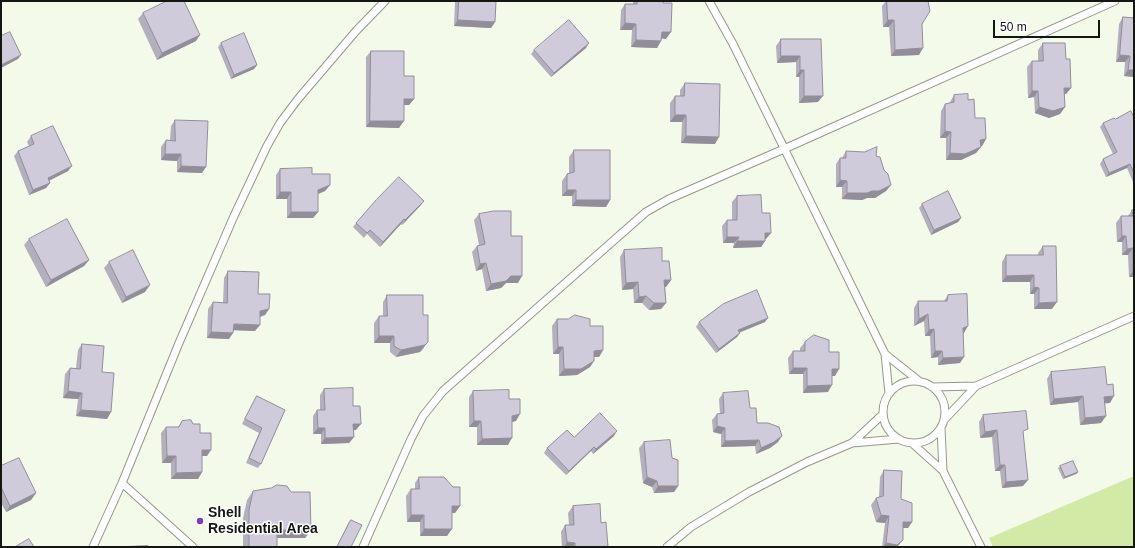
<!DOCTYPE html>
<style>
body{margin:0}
#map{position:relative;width:1135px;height:548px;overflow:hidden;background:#f4faea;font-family:Helvetica,sans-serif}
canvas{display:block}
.frame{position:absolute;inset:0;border:2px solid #141611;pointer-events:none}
.scale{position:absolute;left:993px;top:20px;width:107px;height:18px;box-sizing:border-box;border:2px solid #141611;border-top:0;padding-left:5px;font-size:12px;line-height:14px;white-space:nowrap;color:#141611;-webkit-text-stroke:3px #fff;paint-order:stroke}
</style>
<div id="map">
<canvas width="1135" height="548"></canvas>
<div class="frame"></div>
<div class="scale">50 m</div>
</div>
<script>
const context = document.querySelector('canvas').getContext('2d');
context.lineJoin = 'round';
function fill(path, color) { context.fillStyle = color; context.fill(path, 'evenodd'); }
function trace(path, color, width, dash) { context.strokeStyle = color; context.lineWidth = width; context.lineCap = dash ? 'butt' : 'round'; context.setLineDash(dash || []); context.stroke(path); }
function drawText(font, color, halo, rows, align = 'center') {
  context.font = font + ' Helvetica,sans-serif'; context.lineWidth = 3; context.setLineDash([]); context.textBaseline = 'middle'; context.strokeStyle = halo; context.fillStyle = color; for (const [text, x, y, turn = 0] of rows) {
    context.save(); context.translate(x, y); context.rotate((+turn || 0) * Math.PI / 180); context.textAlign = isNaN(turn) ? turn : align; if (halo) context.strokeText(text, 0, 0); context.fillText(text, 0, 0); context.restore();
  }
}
const green = new Path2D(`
 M1134,476V547H993L989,538Z`);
const lane = new Path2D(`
 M709,1L733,44L885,354L889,394
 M885,354L919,381
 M883 412a31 31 0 1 1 62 0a31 31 0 1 1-62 0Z
 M932,387L976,386
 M944,420L976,386L1134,316
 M941,428L943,471
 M852,443L883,414
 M913,444L943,471L981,547
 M122,483L193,547
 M93,547L122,483L179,343L234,216L267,146L280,123L298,99L356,31L385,1
 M363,547L411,439L423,416L443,391L646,212L669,199L784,149L1115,1
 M667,547L691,527L749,492L807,462L852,443L899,439`);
const wall = new Path2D(`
 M455,1H496L495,22L491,28L454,26Z
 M633,1H663L666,39L662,38L657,48L631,47L632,30H620L621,10L625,4H633Z
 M886,1H928L922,24L919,55L891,56L889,27H883L882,6Z
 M143,13L196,41L157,60L138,19Z
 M1123,17L1134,18V77L1124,76L1125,62H1116L1119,24Z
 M781,39H821L818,102L799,103V77H796V62L777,63L776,46Z
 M221,43L257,65L254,69L231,79L218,47Z
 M1043,43L1066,59L1071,88L1066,94H1064L1065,107L1060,114L1049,118L1035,113L1034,97L1028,98L1027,67L1032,61H1038V50Z
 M586,48L551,77L531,54L534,50Z
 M371,51L404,76L414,99L409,105H404L399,128L366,127V57Z
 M685,83L715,144L681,143L682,122H670V103L675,96H680V90Z
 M954,95L968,100L975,118L986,139L982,146H981L976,153L961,160H946V138H940L941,111L945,104L950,103V102Z
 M1134,118V182H1133L1127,168L1106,177L1100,164L1103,159L1113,154L1100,127L1103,123L1115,119Z
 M175,120L202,173L177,172V161L161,160V147L166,140H170L171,126Z
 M31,136L68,171L49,181L50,183L46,188L29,195L14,156L18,151L29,146L27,142Z
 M574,150L610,200L606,207L572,206V196H562V181L567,174L569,173V157Z
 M846,151L876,156L891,185L886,191L875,198H867L862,200L842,199V187H836V164L840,158H842Z
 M280,169L312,174L330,185L325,191L318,194V212L313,218H287V199H276V175Z
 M737,196L762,213L766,239H765V241L761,247L733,248L734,243H723L722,226L727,220H732V202Z
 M922,204L961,218L958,222L931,235L919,208Z
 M421,205L402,225L401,224L380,247L367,234L364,238L353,227L356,223Z
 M1132,210H1134V277H1129L1128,255H1122V242H1117L1116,223L1121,216H1128Z
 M479,214L511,236L518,283H506L501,288L486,291L482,269L476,271L472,252L477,246L479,245L474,220Z
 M29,239L89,260L84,266L46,287L24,245Z
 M1043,246L1052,309H1034V294H1030V282H1002V262L1006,255H1038V253Z
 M624,250L662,261L671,280L666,287H665L666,303L661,309L649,310L642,303H634L633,289L622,290L620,257Z
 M109,262L145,292L122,303L104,268Z
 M228,271L258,294L269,309L265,315L260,317L255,331L233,330L229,339L207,338L208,309L213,302L223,303L224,278Z
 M387,295L424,348L420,352L396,357L390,352V343H374V323L379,316H383V302Z
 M948,295L964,333H963L960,363L938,365V357L931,358L930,336H925L924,321L914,326V308L918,301H944Z
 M557,319L590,326L603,350L599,357H594V361L590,367L577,375L559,376V354H553L552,326Z
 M699,322H765L739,333H740L737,337L716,353L696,327Z
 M805,342L829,352L835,376H832L828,392L803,393V374H789L788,358L793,351H800V348Z
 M82,344L102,372L111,412L107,419L76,416L78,399L63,398L65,374L70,368H76L78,350Z
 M1051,372L1107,385L1110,403H1104L1106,416L1101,423L1080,425L1078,402L1050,405L1047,379Z
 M324,389L353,406L356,430H354V437L349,443L321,444V434H313V416L317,410H320V395Z
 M473,391L509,399L516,421L512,422L508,445H477V427H469V397Z
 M723,393L750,408L757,423L778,442L770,448L756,454L755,446L721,447V434L713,432L712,420L717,414H720L719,399Z
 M257,396L285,410L261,464L258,468L246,463L259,433L242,424L254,401Z
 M983,415L1024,434L1023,486L1002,488L1000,471H995L992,437L980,438L979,422Z
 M182,421L193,424L200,433L207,456H202V472L198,479H171V463H162L161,433L166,427H178Z
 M614,436L593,454L591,451L566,475L544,453L547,448L574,437Z
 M644,442L672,458L678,486L674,492L654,493L652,487L643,483L639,448Z
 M1,466L36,493L31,500L6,512L1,503Z
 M1060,466L1078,472L1076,474L1063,479L1058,468Z
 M884,470L901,499L912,522L908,528H903L898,546L897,547H882L885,523L876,522L871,505L876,498L879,497L880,477Z
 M419,477L460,506L455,513H452L447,536H420V522H407L406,496L411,489H415V483Z
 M253,491L311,530L305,538H277V547H243V518L247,500Z
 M573,506L601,523L608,547H562L561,532L565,525H569L568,513Z
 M351,520V547H337L348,524Z`);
const shadedWall = new Path2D(`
 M458,20L495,22L491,28L454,26Z
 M888,20H894L889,27H883Z
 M625,23L636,24L632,30H620Z
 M662,32H671L666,39L657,38Z
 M200,35L196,41L157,60L162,53Z
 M636,40L661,41L657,48L631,47Z
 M589,43L586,48L551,77L554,73Z
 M923,48L919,55L891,56L895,50Z
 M21,55L18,59L1,68V65Z
 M1120,55L1130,56L1125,62H1116Z
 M781,56H800L796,62L777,63Z
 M257,65L254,69L231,79L234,75Z
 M800,70H804L799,77H796Z
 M1128,70H1134V77L1124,76Z
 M1064,88H1071L1066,94L1060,95Z
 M1032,91H1038L1034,97L1028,98Z
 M804,96H823L818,102L799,103Z
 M404,99H414L409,105H399Z
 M1039,107H1065L1060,114L1049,118L1035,113Z
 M675,115H686L682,122H670Z
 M370,121H404L399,128L366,127Z
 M945,131L951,132L946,138H940Z
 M686,136L719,137L715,144L681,143Z
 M986,139L982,146H976L980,140Z
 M981,147L976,153L961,160H946L950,153Z
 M165,154H181L177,161L161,160Z
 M1130,164L1127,168L1106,177L1109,173Z
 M72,166L68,171L44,183L48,178Z
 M181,166L206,167L202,173L177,172Z
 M840,180L847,181L842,187H836Z
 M50,183L46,188L29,195L33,190Z
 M330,185L325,191L313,196L318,190Z
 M891,185L886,191L875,198H867L862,200L842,199L847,193Z
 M567,190H576L572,196H562Z
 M280,192H291L287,199H276Z
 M576,200H610L606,207L572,206Z
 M424,201L421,205L402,225L405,220Z
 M291,212H318L313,218H287Z
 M961,218L958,222L931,235L934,230Z
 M404,219L401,224L380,247L383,242Z
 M765,233H771L766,239H760Z
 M1122,236H1126L1122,242H1117Z
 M727,237H739L734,243H723Z
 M737,241H765L761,247L733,248Z
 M1133,248L1128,255H1122L1127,249Z
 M89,260L84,266L46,287L51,280Z
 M486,263L482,269L476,271L480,264Z
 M1133,271H1134V277H1129Z
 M1034,275L1030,282H1002L1006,276Z
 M511,276H522L518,283H506L501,288L486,291L491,284Z
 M664,280H671L666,287H660Z
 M638,282L633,289L622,290L626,283Z
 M150,285L145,292L122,303L126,297Z
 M1034,287L1039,288L1034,294H1030Z
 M646,296L642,303H634L639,297Z
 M1057,302L1052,309H1034L1039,303Z
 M654,303H666L661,309L649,310Z
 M269,309L265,315L255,318L260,311Z
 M928,314L924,321L914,326L919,319Z
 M768,318L765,322L735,334L738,330Z
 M234,324L260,325L255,331L229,330Z
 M968,326L964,333L958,335L963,328Z
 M934,329L930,336H925L929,330Z
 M211,332L233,333L229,339L207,338Z
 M740,333L737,337L716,353L719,349Z
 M379,336H394L390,343H374Z
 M428,342L420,352L396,357L401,350Z
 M558,347H563L559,354H553Z
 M603,350L599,357H590L594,351Z
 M935,351H942L938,357L931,358Z
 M964,357L960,363L938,365L943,358Z
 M594,361L590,367L577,375L559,376L564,369Z
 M793,368H807L803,374H789Z
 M832,369H839L835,376H827Z
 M832,385L828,392L803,393L807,386Z
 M68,391L82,393L78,399L63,398Z
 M1083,396L1078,402L1050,405L1054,399Z
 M1114,396L1110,403L1099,404L1104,397Z
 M81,410L111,412L107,419L76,416Z
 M520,414L516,421L507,423L512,416Z
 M1106,416L1101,423L1080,425L1085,418Z
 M474,421H481L477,427H469Z
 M353,424H361L356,430L349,431Z
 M717,426L725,428L721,434L713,432Z
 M318,428H325L321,434H313Z
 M997,430L992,437L980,438L985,432Z
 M617,431L614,436L593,454L596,449Z
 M782,436L778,442L770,448L756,454L761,448Z
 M354,437L349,443L321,444L325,438Z
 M512,438L508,445H477L482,439Z
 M759,440L755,446L721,447L725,441Z
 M594,447L591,451L566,475L569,471Z
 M202,450H211L207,456H197Z
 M167,456H176L171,463H162Z
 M1000,465H1005L1000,471H995Z
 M202,472L198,479H171L176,473Z
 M1078,472L1076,474L1063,479L1065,477Z
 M647,477L657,481L652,487L643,483Z
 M1028,480L1023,486L1002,488L1006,482Z
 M658,486H678L674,492L654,493Z
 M36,493L31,500L6,512L10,506Z
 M452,506H460L455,513H448Z
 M411,515H424L420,522H407Z
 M881,515L889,516L885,523L876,522Z
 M903,522H912L908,528H898Z
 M424,529H452L447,536H420Z
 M277,530H311L305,538H271Z
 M903,540L897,547H883L886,543Z
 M567,542L575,543L573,547H564Z`);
const building = new Path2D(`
 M167,1H184L200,35L162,53L143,13Z
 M459,1H496L495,22L458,20Z
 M637,1H663V3H672L671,32H662L661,41L636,40V24L625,23V4H637Z
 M887,1H928L930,11L922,24L923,48L895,50L894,20H888Z
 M1123,17L1134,18V70H1128L1130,56L1120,55Z
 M569,20L589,43L554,73L534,50Z
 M10,32L21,55L1,65V36Z
 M244,33L257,65L234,75L221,43Z
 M781,39H821L823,96H804V70H800V56H781Z
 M1043,43H1065L1066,59H1070L1071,88H1064L1065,107L1053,111L1039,107L1038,91H1032V61H1043Z
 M371,51H404V76H414V99H404V121H370Z
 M685,83L720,84L719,137L686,136V115H675V96H684Z
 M968,94V100L974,99L975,118H985L986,139L980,140L981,147L965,154L950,153L951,132L945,131V104L954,102V95Z
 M1131,111L1134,118V173L1130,164L1109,173L1103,159L1117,152L1103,123L1114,118L1115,119Z
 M175,120L208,121L206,167L181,166V154H165L166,140L175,141Z
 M53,126L72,166L48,178L50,183L33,190L18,151L34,144L31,136Z
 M877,147L876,156L880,157L884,170L888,174L891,185L879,191H872L867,193H847V181L840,180V158H846V151L864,152Z
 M574,150H610V200H576V190H567V174L574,172Z
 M312,168V174H330V185L318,190V212H291V192H280V169Z
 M399,177L424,201L405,220L404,219L383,242L370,230L367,233L356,223L376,200Z
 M948,191L961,218L934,230L922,204Z
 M761,195L762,213H770L771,233H765V241H737L739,237H727V220H737V196Z
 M1132,210H1134V271H1133V248L1127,249L1126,236H1122L1121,216H1133Z
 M494,211H511V236H522V276H511L506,281L491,284L486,263L480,264L477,246L485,244L479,214Z
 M67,219L89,260L51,280L29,239Z
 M1043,246H1056L1057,302L1039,303V288L1034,287V275L1006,276V255H1043Z
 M662,248V261H669L671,280H664L666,303H654L646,296L639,297L638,282L626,283L624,250Z
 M133,250L150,285L126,297L109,262Z
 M228,271L259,272L258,294H270L269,309L260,311V325L234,324L233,333L211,332L213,302L227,303Z
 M757,290L768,318L738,330L740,333L719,349L699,322L723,304Z
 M967,294L968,326L963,328L964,357L943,358L942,351H935L934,329L929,330L928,314L919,319L918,301H947L948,295Z
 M387,295H423V315H428V342L425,345L401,350L394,346V336H379V316H387Z
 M575,315L590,319V326H603V350L594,351V361L581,369H564L563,347H558L557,319H568Z
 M814,335L829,340V352H839V369H832V385L807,386V368H793V351H805V342Z
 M82,344L104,346L102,372L114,373L111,412L81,410L82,393L68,391L70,368L80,369Z
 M1105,367L1107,385L1113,384L1114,396L1104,397L1106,416L1085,418L1083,396L1054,399L1051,372Z
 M353,388V406H360L361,424H353L354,437L325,438V428H318L317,410H325L324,389Z
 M509,390V399H520V414L512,416V438L482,439L481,421H474L473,391Z
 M748,391L750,408H756L757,423H768L779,427L782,436L774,442L761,448L759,440L725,441V428L717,426V414L724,413L723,393Z
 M257,396L285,410L261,464L249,458L262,428L245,419Z
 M1026,411L1028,429L1023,431L1028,480L1006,482L1005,465H1000L997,430L985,432L983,415Z
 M600,413L617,431L596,449L594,447L569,471L547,448L567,430L574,437Z
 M191,420L193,424H200V433H211V450H202V472L176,473V456H167L166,427H179L182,421Z
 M670,440L672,458L678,460V486H658L657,481L647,477L644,442Z
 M19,458L36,493L10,506L1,487V466Z
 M1073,461L1078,472L1065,477L1060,466Z
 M884,470L902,471L901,499L912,503V522H903V540L897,545L886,543L889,516L881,515L876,498L883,496Z
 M419,477H444L453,487H460V506H452V529H424V515H411V489H419Z
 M277,485L287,486L291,492H310L311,530H277V547H249V510L253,491L271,488Z
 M600,504L601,523L606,522L608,547H575V543L567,542L565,525H574L573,506Z
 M351,520L362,525L351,547H337Z
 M29,539L34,547H15Z
 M148,546V547H117Z`);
const markers = [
 [200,521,4,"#7742b9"]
];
const poiNames = [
 ["Shell",208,513],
 ["Residential Area",208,529]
];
fill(green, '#d3eaa6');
trace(lane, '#94998a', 9);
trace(lane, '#fff', 7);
fill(wall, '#b3afbc');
fill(shadedWall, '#928e99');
fill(building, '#d0cbdb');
trace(building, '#928e99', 1);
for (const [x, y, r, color] of markers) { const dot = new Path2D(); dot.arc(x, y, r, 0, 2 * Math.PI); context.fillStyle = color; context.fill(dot); trace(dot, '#fff', 1.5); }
drawText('bold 14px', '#141611', '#fff', poiNames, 'left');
</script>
